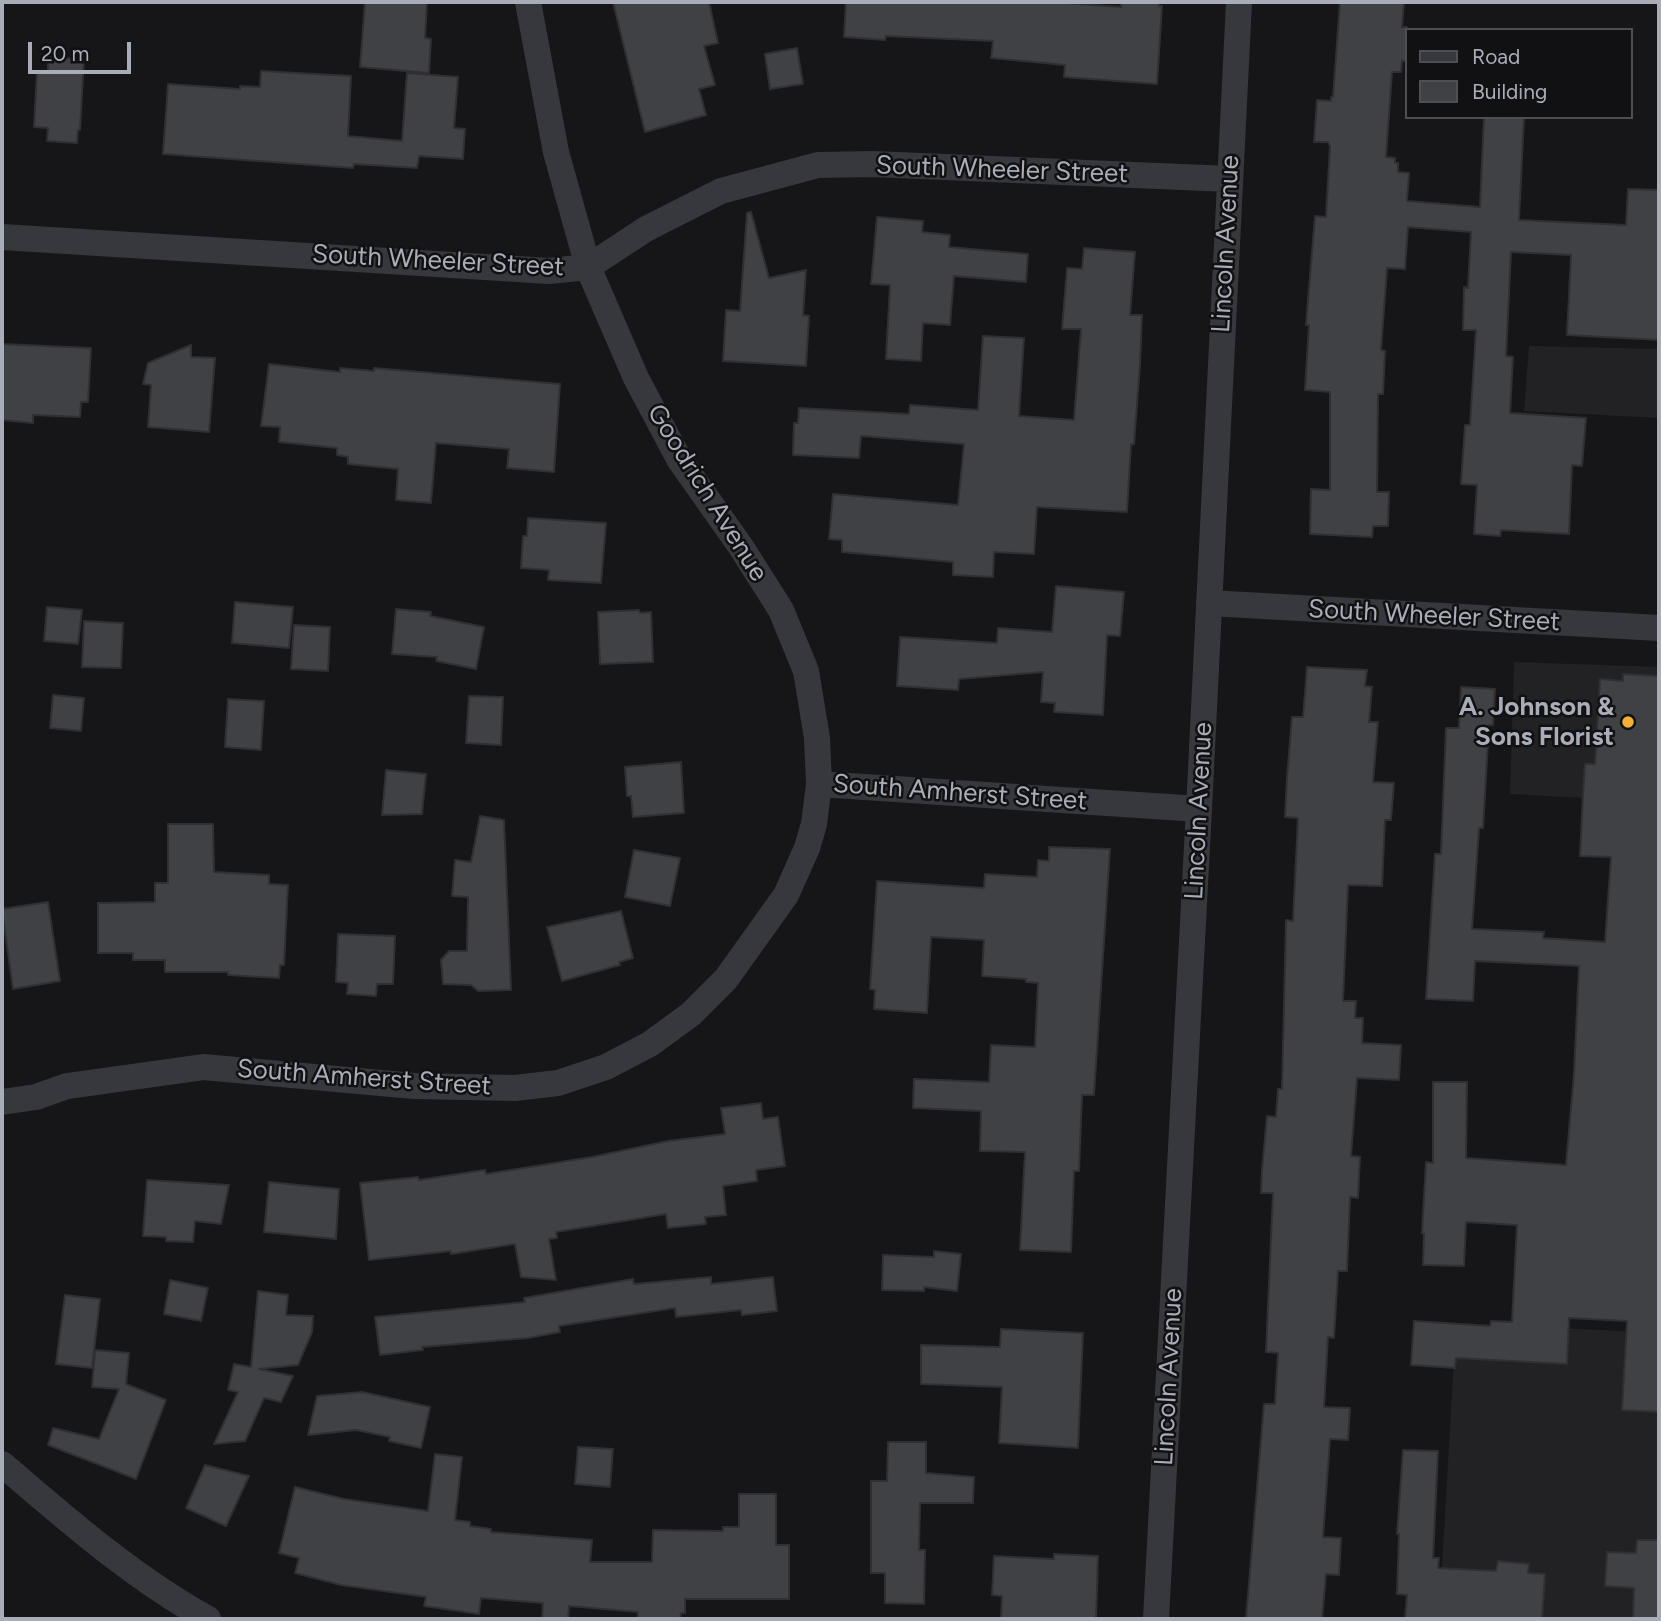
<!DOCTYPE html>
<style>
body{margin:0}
#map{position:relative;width:1661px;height:1621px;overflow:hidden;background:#161618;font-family:Figtree,sans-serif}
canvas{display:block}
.frame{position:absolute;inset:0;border:4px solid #a8adb8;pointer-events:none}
.legend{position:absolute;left:1405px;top:28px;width:228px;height:91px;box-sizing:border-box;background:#111113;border:2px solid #4d4f55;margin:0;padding:9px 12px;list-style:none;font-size:21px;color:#a8adb8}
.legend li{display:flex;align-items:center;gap:14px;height:35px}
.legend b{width:35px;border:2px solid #4d4f55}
.scale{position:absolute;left:28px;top:42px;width:103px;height:32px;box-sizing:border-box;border:4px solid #a8adb8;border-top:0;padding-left:9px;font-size:21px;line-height:24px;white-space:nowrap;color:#a8adb8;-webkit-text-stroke:5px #111113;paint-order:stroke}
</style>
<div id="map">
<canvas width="1661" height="1621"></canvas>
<div class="frame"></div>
<ul class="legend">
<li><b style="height:9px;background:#37383d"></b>Road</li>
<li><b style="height:19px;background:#404145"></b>Building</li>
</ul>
<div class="scale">20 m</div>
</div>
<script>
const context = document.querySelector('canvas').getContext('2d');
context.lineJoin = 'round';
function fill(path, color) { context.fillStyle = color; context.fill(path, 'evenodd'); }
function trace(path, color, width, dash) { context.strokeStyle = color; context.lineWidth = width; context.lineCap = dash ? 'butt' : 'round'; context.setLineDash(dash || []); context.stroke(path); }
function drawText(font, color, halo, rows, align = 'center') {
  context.font = font + ' Figtree,sans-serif'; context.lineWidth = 5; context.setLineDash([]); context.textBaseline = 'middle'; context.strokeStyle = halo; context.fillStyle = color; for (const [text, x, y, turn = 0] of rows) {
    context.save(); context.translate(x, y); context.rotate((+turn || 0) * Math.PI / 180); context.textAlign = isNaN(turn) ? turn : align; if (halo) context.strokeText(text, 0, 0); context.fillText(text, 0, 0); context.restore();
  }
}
const built = new Path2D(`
 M1529,346L1659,349V418L1524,411Z
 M1514,662L1659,667V802L1510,794Z
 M1456,1323L1659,1333V1619H1439Z`);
const building = new Path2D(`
 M365,2H427L425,38L431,39L429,73L360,67Z
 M613,2H709L718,43L704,46L715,85L699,89L706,115L645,132Z
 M846,2H1051L1121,7V2H1159V6H1162L1157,84L1064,77L1065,65L991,58L993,41L886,36L885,40L844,37Z
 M1340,2H1404L1402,27H1407V61H1402L1401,72H1392L1386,157L1395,158V163H1398V172L1409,173L1407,201L1480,207L1484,117H1524L1519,220L1626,225L1628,189L1659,190V340L1567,335L1571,255L1511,252L1506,356L1513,357L1510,413L1586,418L1582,466L1572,465L1569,534L1501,530L1500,536L1474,534L1477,485L1461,484L1465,425H1470L1476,330H1463L1464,287L1468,288L1471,232L1408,227L1405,269L1387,268L1381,350L1385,351L1383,394H1378L1377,492H1389L1388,526H1373L1372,537L1310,534L1311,489L1330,490V392L1305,390L1309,325H1306L1315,216L1326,217L1330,146L1328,142H1314L1317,100L1331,101V97H1333Z
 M797,48L803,84L770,89L765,54Z
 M48,57L84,59L80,130H78L77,143L47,141L48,128L34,127L37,71L48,72Z
 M261,71L351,76L348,136L402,141L407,73L458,77L454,128L465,129L463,159L419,156L417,168L354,164L353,168L163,154L168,84L240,89V86L260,87Z
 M751,212L769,278L806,270L803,315L809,316L806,366L723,361L726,310L740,311L747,213Z
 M877,217L923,221L922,232L950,235L949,247L1028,254L1026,282L954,276L950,325L923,323L921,361L886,359L890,285L871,284Z
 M1084,248L1135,252L1130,315H1142L1140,364L1134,444H1131L1127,512L1037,507L1034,554L994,552L993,577L953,575V562L842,552V540L829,539L833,494L958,505L964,444L861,436L859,458L793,455L794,423H798L799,408L909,414L910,405L978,410L983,336L1024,338L1019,416L1074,420L1081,329H1062L1067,268L1082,269Z
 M2,344L91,348L88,402H81L80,417L33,415V423L2,420Z
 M191,345V357L215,358L209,432L148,427L151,385L143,384L148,363Z
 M269,364L340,372V368L374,371V368L560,384L554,472L507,468L509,449L436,443L431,503L396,500L398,469L348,464V457L337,455V448L279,442L280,427L261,426Z
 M528,518L606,523L601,583L548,580L549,570L521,568L523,536H527Z
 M1056,586L1124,592L1120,636L1107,635L1103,715L1054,712L1055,703L1041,702L1043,672L959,679L958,690L897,686L900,637L997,643L998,628L1052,632Z
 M235,602L293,607L289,648L232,643Z
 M47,607L82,610L78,644L44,641Z
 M396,609L431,612L430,616L484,627L476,669L436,661L437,657L392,654Z
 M639,610L640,613L651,612L653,662L600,664L598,612Z
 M84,621L123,623L121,668L82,667Z
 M294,625L330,627L328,671L291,669Z
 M1307,667L1367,670L1365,686L1372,687L1369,722H1378L1373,782L1394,783L1391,820H1385L1382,886L1348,885L1343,1001H1356L1355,1018H1363L1362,1043L1401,1045L1399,1080L1357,1078L1351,1156L1360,1157L1358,1198L1350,1197L1347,1271H1338L1334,1338L1328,1337L1324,1407L1350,1408L1348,1440L1330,1439L1323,1537L1341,1538L1339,1575L1326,1574L1322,1619H1246L1264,1404H1275L1278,1353L1266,1352L1273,1193H1261L1262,1170L1267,1116L1276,1117L1278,1089H1282L1286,920L1293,921L1298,818L1285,817L1287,778L1292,717H1303Z
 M1623,674L1659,676V1412L1622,1410L1627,1321L1569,1318L1567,1364L1456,1358L1455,1368L1411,1365L1414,1321L1490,1326L1491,1321L1512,1322L1517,1225L1466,1222L1464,1266L1423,1265L1424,1234L1422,1233L1426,1162L1433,1163V1082H1467L1466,1158L1566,1165L1574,1074L1579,966L1475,961L1473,1001L1426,999L1435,854H1441L1446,728H1459L1461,687L1495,689L1493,725H1489L1483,828H1479L1472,929L1544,932L1543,938L1605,942L1611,857L1580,856L1583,795L1585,764H1595L1600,679L1623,681Z
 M53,695L84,698L81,731L50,728Z
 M469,696L503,697L501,745L466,743Z
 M228,699L264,701L261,750L225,747Z
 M681,762L684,813L633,817L631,796H627L625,767Z
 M386,770L426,774L422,814L382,815Z
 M480,816L504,820L511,990L478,991L471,985L443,984L441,960L449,951H467L468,897L452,896L455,860L471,862Z
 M168,824H213L214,872L269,875V884L288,885L284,965H280L279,978L228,975V972H165V960H133V953H98V903L155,902V883H168Z
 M1049,847L1110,849L1094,1095H1082L1079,1171H1074L1071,1252L1020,1250L1025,1152L980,1151L981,1111L913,1108L914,1079L989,1082L991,1045L1035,1047L1038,983L1026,982V979L982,976L984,940L931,937L927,1013L874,1009L875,990L870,989L877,881L984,888L985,874L1037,877L1038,860L1049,861Z
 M634,850L680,858L670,906L625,897Z
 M48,902L60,981L13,989L2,909Z
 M621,911L633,958L619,962L620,965L562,981L547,927Z
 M338,934L395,936L393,984H377L376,996L347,994L348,983L336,982Z
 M761,1103L763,1119L778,1117L785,1166L756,1170L757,1181L723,1186L726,1215L705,1217L706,1224L668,1228L666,1214L556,1232L557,1238L549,1239L556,1280L521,1277L515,1244L451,1254V1251L369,1260L360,1183L418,1177L419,1180L485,1170L486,1174L592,1157L668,1141L725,1134L721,1108Z
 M147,1180L229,1185L221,1224L195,1221L193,1242L166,1241V1237L143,1236Z
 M269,1182L339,1189L336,1239L264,1232Z
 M934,1251L961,1254L957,1291L924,1287V1291L882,1290L883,1255L934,1257Z
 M711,1277V1284L773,1277L777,1311L742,1315L741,1310L676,1317L675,1308L559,1326L560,1332L528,1338L422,1347L423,1350L380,1355L375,1317L525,1302L524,1298L633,1279L634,1284Z
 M170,1280L208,1288L201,1321L164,1314Z
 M258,1291L288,1295L286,1315L313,1316L312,1332L298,1365L259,1369L293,1376L281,1402L264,1398L245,1441L214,1444L238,1392L228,1390L234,1364L251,1367Z
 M65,1295L100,1299L92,1368L56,1364Z
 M1001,1329L1083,1333L1078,1448L999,1443L1002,1387L921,1384V1345L1000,1347Z
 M95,1350L129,1353L126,1384L166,1400L136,1479L48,1445L53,1428L99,1439L119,1389L92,1387Z
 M362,1392L430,1407L421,1448L389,1441L390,1437L356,1430L308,1435L317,1396Z
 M888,1442H926V1473L974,1477L973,1503H920L919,1550H925L924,1604L885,1603V1573H871V1481H887Z
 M578,1447L613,1449L610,1487L575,1484Z
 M1403,1450L1438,1451L1433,1558H1439L1438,1568L1496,1571L1498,1561L1529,1564L1528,1573L1545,1574L1542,1619H1405L1407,1595L1397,1594L1399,1534H1397Z
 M435,1454L462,1457L455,1520L470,1522V1526L491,1529V1532L592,1540L590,1562H652L653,1530L723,1531V1527H739V1494H776V1545H789V1599H685V1613H681L680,1619H638V1612L569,1606L568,1619H542L543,1603L481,1598L479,1614L424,1606L426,1597L341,1585L295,1573L299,1558L279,1553L295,1487L344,1499L428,1511Z
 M205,1465L249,1476L226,1526L186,1508Z
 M1637,1540H1659V1619H1633L1634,1588L1605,1586L1607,1552L1636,1553Z
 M1054,1554L1098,1556L1096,1619H1001L1002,1596L992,1595L994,1556L1054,1559Z`);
const minor = new Path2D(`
 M2,237L549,271L588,267L646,229L721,191L818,165L873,164L1229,179
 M1209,603L1659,628
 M819,784L1199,809
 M2,1102L36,1097L67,1086L203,1067L414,1086L515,1088L558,1083L606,1067L650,1044L691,1014L726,979L786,895L807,848L814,824L819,784L817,738L806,671L781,610L741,547L679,459L636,378L588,267L556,152L528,2
 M2,1464C68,1520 132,1577 208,1619
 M1156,1619L1199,809L1239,2`);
const markers = [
 [1628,722,7,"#f2b134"]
];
const streetNames = [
 ["South Wheeler Street",1002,170,2],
 ["Lincoln Avenue",1226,244,-87],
 ["South Wheeler Street",438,261,3],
 ["Goodrich Avenue",707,493,58],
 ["South Wheeler Street",1434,616,3],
 ["South Amherst Street",960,793,4],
 ["Lincoln Avenue",1199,811,-87],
 ["South Amherst Street",364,1078,4],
 ["Lincoln Avenue",1169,1377,-87]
];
const poiNames = [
 ["A. Johnson &",1614,707],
 ["Sons Florist",1614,737]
];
fill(built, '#222225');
fill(building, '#404145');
trace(building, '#303034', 2);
trace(minor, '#37383d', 26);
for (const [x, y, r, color] of markers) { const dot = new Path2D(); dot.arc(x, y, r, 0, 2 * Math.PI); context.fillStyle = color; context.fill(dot); trace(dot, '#111113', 2.5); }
drawText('26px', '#a8adb8', '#111113', streetNames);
drawText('bold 26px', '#a8adb8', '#111113', poiNames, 'right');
</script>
